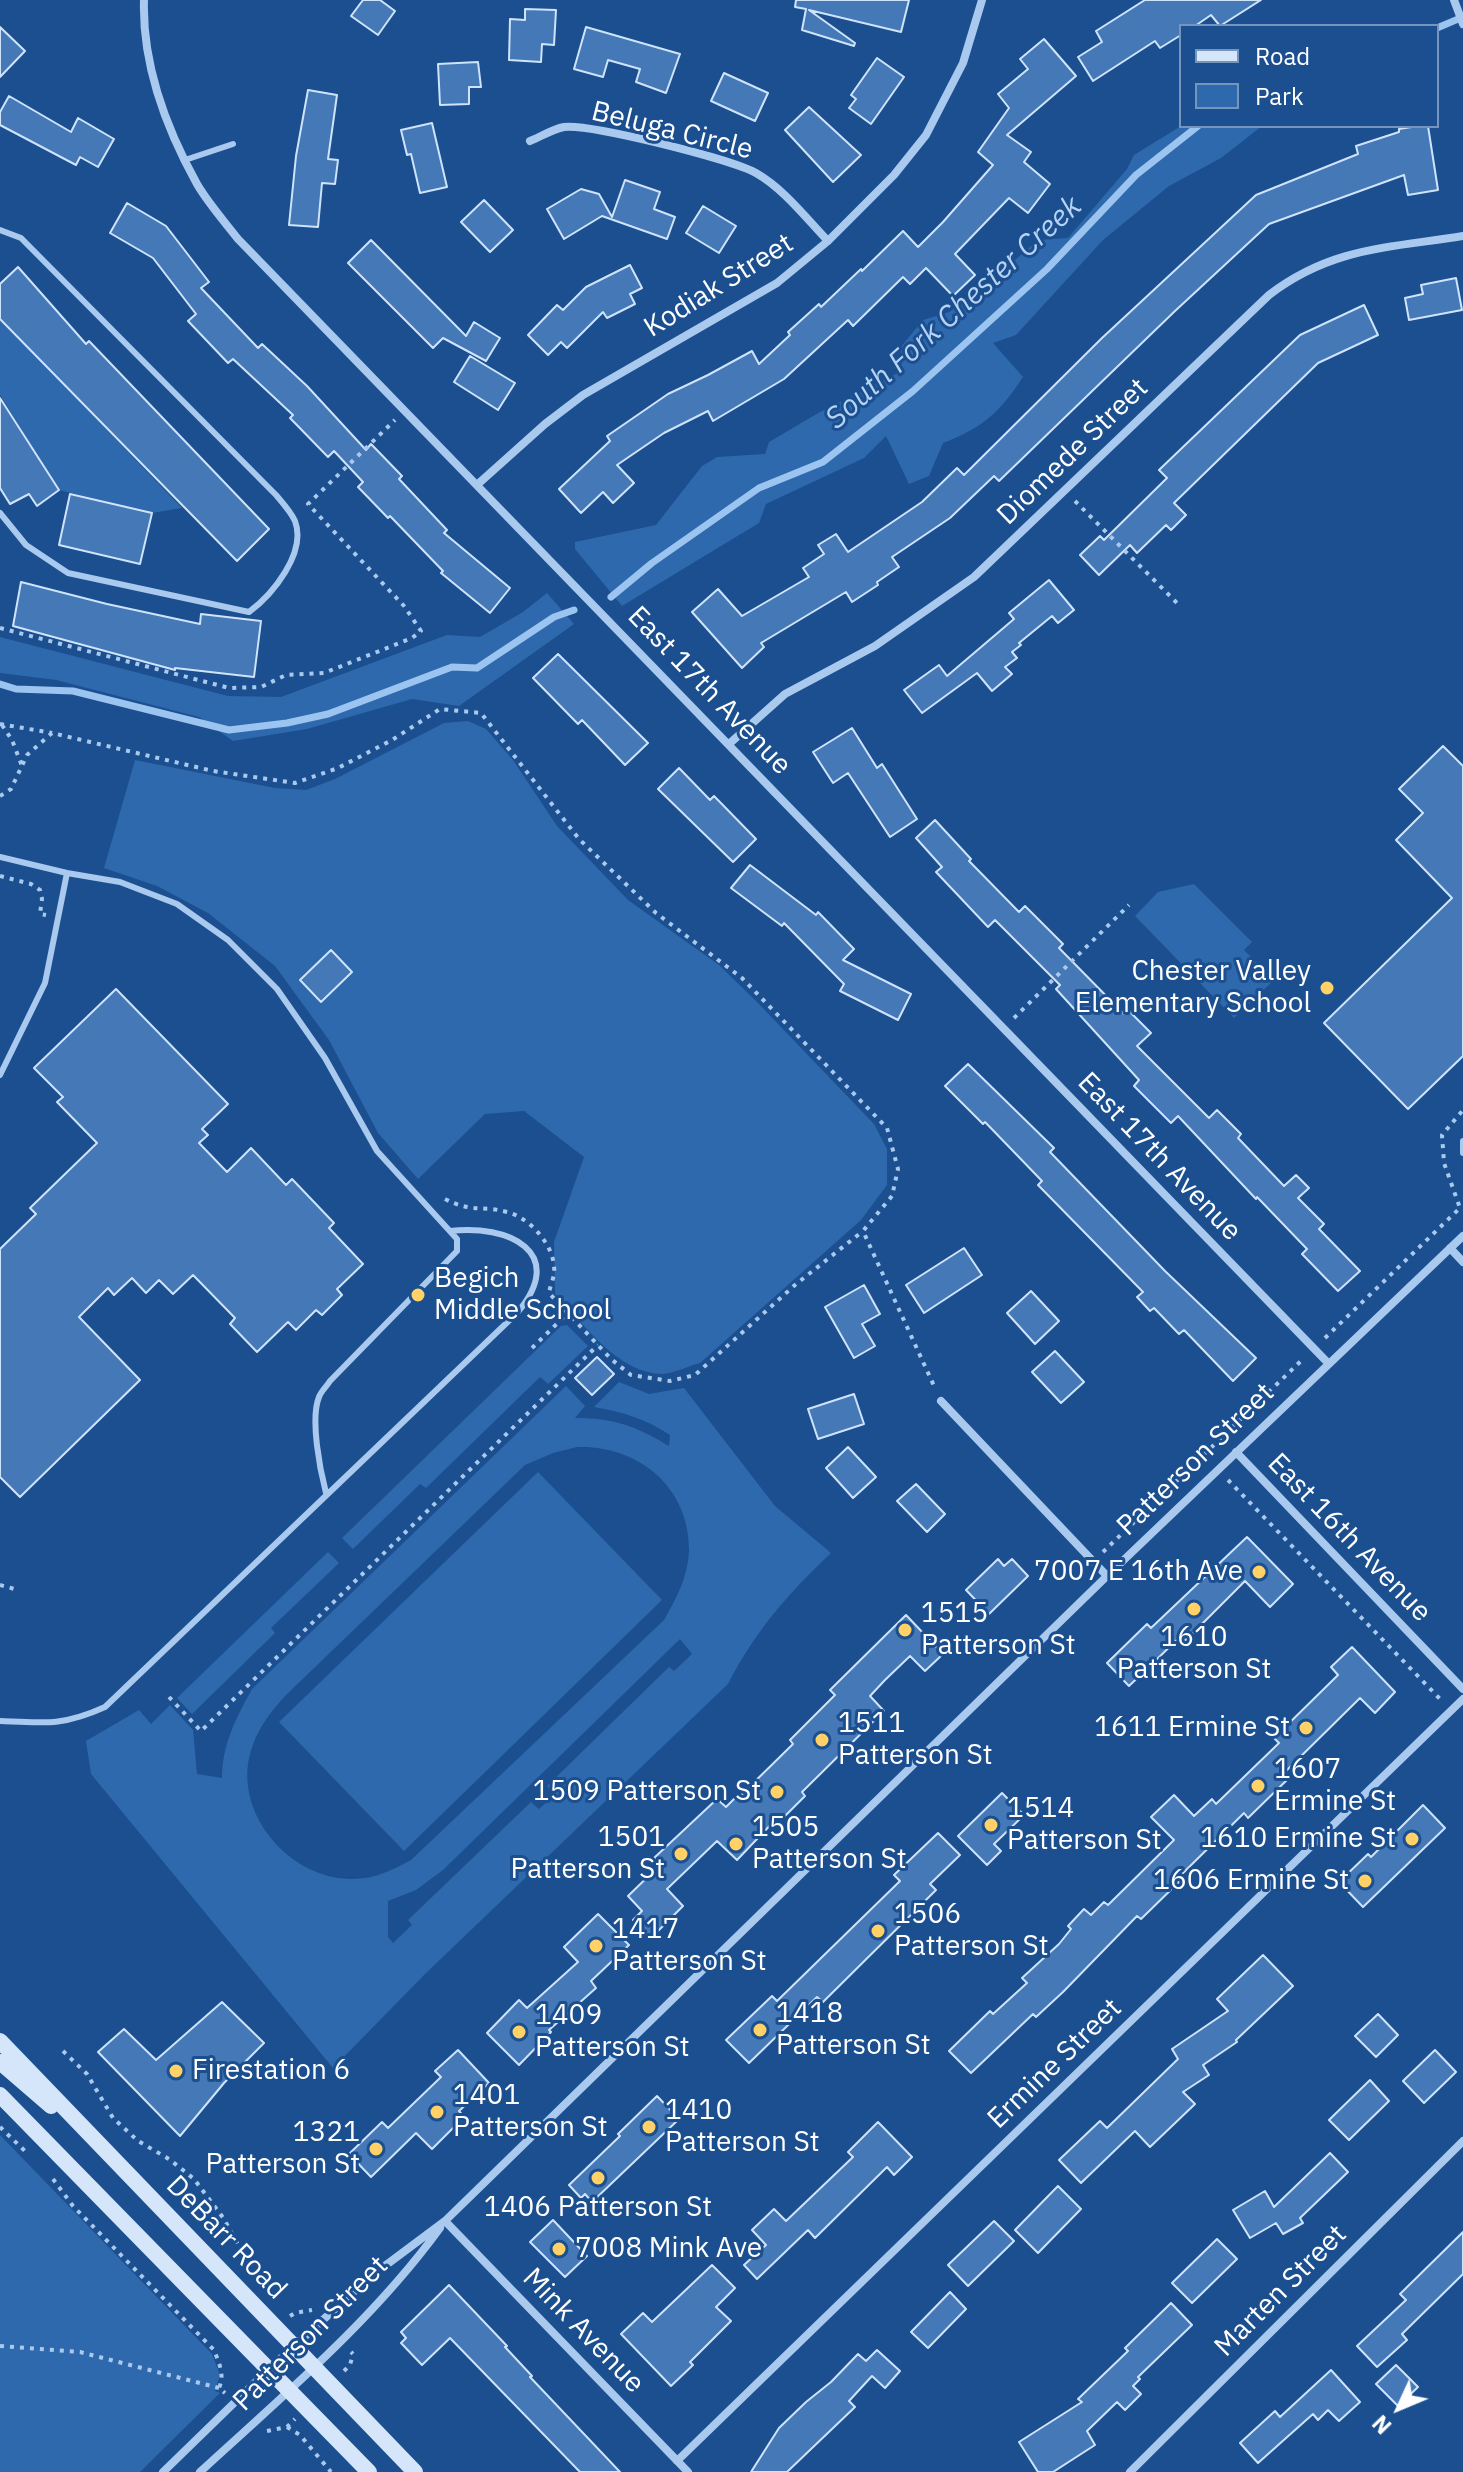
<!DOCTYPE html>
<style>
body{margin:0}
#map{position:relative;width:1463px;height:2472px;overflow:hidden;background:#1b4f8f;font-family:"IBM Plex Sans",sans-serif}
canvas{display:block}
.legend{position:absolute;left:1179px;top:24px;width:260px;height:104px;box-sizing:border-box;background:#1b4f8f;border:2px solid #7695bc;margin:0;padding:10px 14px;list-style:none;font-size:24px;color:#fff}
.legend li{display:flex;align-items:center;gap:16px;height:40px}
.legend b{width:40px;border:2px solid #7695bc}
.north{position:absolute;left:1359px;top:2368px;width:80px;height:80px;-webkit-text-stroke:6px #1b4f8f;paint-order:stroke;rotate:226deg;font-size:22px;font-weight:700;line-height:32px;text-align:center;color:#fff}
.north::after{content:'';display:block;margin:auto;width:28px;height:36px;background:#fff;clip-path:polygon(50% 0,100% 100%,50% 72%,0 100%)}
</style>
<div id="map">
<canvas width="1463" height="2472"></canvas>
<ul class="legend">
<li><b style="height:10px;background:#d6e6fa"></b>Road</li>
<li><b style="height:22px;background:#2e69ad"></b>Park</li>
</ul>
<div class="north">N</div>
</div>
<script>
const context = document.querySelector('canvas').getContext('2d');
context.lineJoin = 'round';
function fill(path, color) { context.fillStyle = color; context.fill(path, 'evenodd'); }
function trace(path, color, width, dash) { context.strokeStyle = color; context.lineWidth = width; context.lineCap = dash ? 'butt' : 'round'; context.setLineDash(dash || []); context.stroke(path); }
function drawText(font, color, halo, rows, align = 'center') {
  context.font = font + ' "IBM Plex Sans",sans-serif'; context.lineWidth = 6; context.setLineDash([]); context.textBaseline = 'middle'; context.strokeStyle = halo; context.fillStyle = color; for (const [text, x, y, turn = 0] of rows) {
    context.save(); context.translate(x, y); context.rotate((+turn || 0) * Math.PI / 180); context.textAlign = isNaN(turn) ? turn : align; if (halo) context.strokeText(text, 0, 0); context.fillText(text, 0, 0); context.restore();
  }
}
const green = new Path2D(`
 M1181,126H1262L1221,158L1169,186L1103,240L1016,335L993,343L1023,377C1000,412 983,428 943,443L929,476L909,484L886,436L864,458L766,504L759,523L622,606L575,549V542L656,525L702,466L717,457L765,454L769,442L820,412L902,371L900,348L923,320L949,312L977,293L1038,240L1068,238L1127,169L1134,155Z
 M0,319L182,508L152,513L59,490L0,395Z
 M547,593L574,624L459,706L412,699L307,729L233,741L199,717L56,680L0,673V637L228,696L281,697L447,635L480,637L523,612Z
 M468,721L486,729L513,760L557,826L628,900L719,965L757,1002L874,1124L887,1149V1185L861,1220L700,1363C689,1366 675,1373 663,1374C618,1374 584,1324 555,1294L554,1242L584,1157L524,1111L485,1114L418,1179L378,1133L329,1040L275,966L208,913L157,886L104,868L135,760L275,788L306,790L335,779L444,723Z
 M1194,884L1252,942L1244,950L1274,980L1234,1018L1135,916L1158,892Z
 M567,1325L588,1346L548,1384L540,1377L426,1488L420,1484L353,1549L342,1538L561,1326Z
 M619,1382L649,1394L684,1388L775,1506L831,1553C787,1595 756,1630 728,1684L425,1974L333,2068L91,1774L86,1741L139,1710L151,1724L170,1705L193,1730L197,1774L222,1778C222,1745 236,1718 252,1689L566,1386L585,1406L575,1418C614,1418 636,1426 669,1446L670,1435C646,1419 623,1412 594,1407ZM577,1447C638,1445 690,1487 689,1551C688,1577 676,1599 664,1620L411,1860C392,1870 375,1879 353,1879C292,1880 234,1816 250,1754C256,1731 269,1714 284,1697L525,1465L553,1453ZM680,1639L692,1654L674,1671L669,1667L547,1786L555,1795L539,1809L531,1802L408,1920L412,1925L393,1943L388,1937V1901L416,1890L443,1870Z
 M538,1472L662,1600L404,1851L279,1722Z
 M328,1552L339,1563L271,1628L275,1633L192,1714L177,1698Z
 M0,2135L212,2354L220,2375L215,2391L220,2393L140,2472H0Z`);
const stream = new Path2D(`
 M1437,28L1463,17
 M611,597L652,563L759,488L823,462L913,391L1047,269L1136,175L1198,126
 M0,684L16,689L73,691L229,730L287,723L328,714L452,667L477,668L554,617L574,610`);
const building = new Path2D(`
 M363,0H380L395,11L378,35L351,16Z
 M796,0H909L901,32L809,10L855,43L854,46L802,30L806,9L795,7Z
 M1145,0H1261L1220,26L1211,15L1195,26H1181V35L1160,48L1155,41L1093,81L1078,57L1102,42L1096,31Z
 M525,9L556,10L554,45L542,44L541,62L509,60L510,19L525,20Z
 M0,27L25,51L0,77Z
 M586,27L680,54L666,93L636,82L640,69L608,60L603,77L574,69Z
 M1044,39L1076,76L1007,135L1031,152L1024,162L1050,184L1028,213L1009,198L955,254L975,275L953,296L926,268L910,284L903,277L853,326L848,320L784,379L713,421L708,411L664,433L617,465L634,483L613,503L603,492L581,513L559,489L610,441L607,436L668,394L708,375L752,351L759,364L790,335L788,332L819,304L821,307L861,269L862,271L903,231L918,247L943,222L993,165L978,152L1009,108L998,94L1028,69L1020,59Z
 M877,58L904,77L871,124L849,108L856,99L851,95Z
 M478,62L481,87H469V104L440,105L438,64Z
 M724,73L768,93L755,121L711,101Z
 M308,90L337,95L328,159L338,160L335,184L322,183L318,227L289,225L296,156Z
 M9,96L71,132L78,118L114,139L98,167L80,157L76,165L0,125V112Z
 M809,107L861,155L833,182L785,130Z
 M432,123L447,187L420,193L411,154L407,155L401,130Z
 M1418,126H1428L1438,190L1408,195L1404,175L1269,224L1175,311L999,481L994,476L950,518L892,557L899,567L877,582L878,585L852,602L846,592L761,643L764,647L742,668L692,612L718,589L742,616L809,577L803,568L824,554L818,545L836,534L848,552L922,502L957,468L964,475L1102,338L1256,195L1358,154L1356,146L1399,132V129Z
 M625,180L660,192L654,209L675,217L667,239L602,216L564,239L547,209L581,189L599,194L612,217Z
 M484,200L513,230L490,252L461,222Z
 M127,203L166,226L209,282L201,288L258,348L262,344L307,386L366,450L371,444L402,476L399,479L447,530L444,533L510,588L490,613L441,573L443,571L390,516L388,518L358,487L363,482L334,451L328,457L290,418L293,415L233,359L228,363L188,321L196,314L153,258L110,233Z
 M703,206L736,226L719,253L686,233Z
 M371,240L466,336L474,322L500,338L486,361L443,338L433,348L348,263Z
 M630,265L642,288L630,294L635,304L607,318L603,312L567,348L561,342L548,355L528,335L557,305L563,310L586,287Z
 M18,267L86,344L89,341L269,529L237,561L0,319V284Z
 M1456,278L1462,310L1409,320L1405,298L1423,294L1421,285Z
 M1364,305L1378,335L1318,363L1174,503L1186,515L1171,530L1166,525L1137,553L1130,545L1099,575L1080,555L1100,536L1104,540L1167,478L1159,470L1300,335Z
 M470,356L515,383L498,410L454,382Z
 M0,398L59,490L37,506L29,494L10,504L0,488Z
 M70,494L152,513L140,564L59,545Z
 M1049,580L1074,610L1058,623L1052,616L1019,643L1021,645L1012,652L1017,658L1005,667L1012,674L992,691L977,673L922,713L904,690L939,665L947,676L1014,619L1009,613Z
 M21,582L107,604L200,624L201,614L261,621L254,677L175,668V670L13,626Z
 M558,654L648,743L625,765L582,720L578,724L533,678Z
 M852,728L877,768L882,764L917,819L890,837L848,773L833,783L813,752Z
 M1443,746L1463,766V1056L1408,1109L1324,1023L1452,898L1396,840L1423,813L1399,789Z
 M679,768L710,800L714,796L756,839L733,862L658,789Z
 M935,820L971,859L969,861L1019,912L1025,906L1063,944L1059,948L1124,1014L1128,1010L1151,1033L1137,1046L1209,1118L1217,1110L1241,1134L1238,1138L1284,1186L1296,1175L1309,1188L1298,1198L1324,1224L1319,1229L1360,1271L1338,1291L1302,1254L1307,1249L1257,1197L1256,1199L1178,1116L1171,1123L1134,1086L1139,1080L1056,989L1060,985L995,920L988,927L936,872L942,867L916,838Z
 M750,865L816,915L818,912L854,949L843,960L911,994L898,1020L840,991L844,984L784,923L782,926L731,888Z
 M331,950L352,972L321,1002L300,980Z
 M116,989L228,1104L202,1129L208,1135L199,1143L227,1172L251,1148L286,1185L292,1179L334,1223L329,1228L363,1264L337,1289L342,1295L322,1315L316,1310L296,1330L288,1322L257,1352L230,1324L235,1318L193,1275L173,1294L159,1280L146,1293L132,1278L114,1295L108,1288L79,1317L140,1380L20,1497L0,1477V1249L36,1214L30,1208L97,1143L57,1102L63,1097L34,1068Z
 M968,1064L1054,1148L1050,1152L1165,1271L1256,1358L1233,1381L1184,1330L1179,1334L1154,1308L1150,1311L1137,1297L1143,1292L1038,1185L1042,1181L985,1122L983,1124L945,1086Z
 M964,1248L982,1275L924,1313L906,1285Z
 M864,1285L880,1314L862,1324L875,1346L854,1358L825,1307Z
 M1031,1291L1059,1321L1035,1344L1007,1313Z
 M1055,1351L1084,1382L1061,1403L1032,1372Z
 M597,1357L614,1374L592,1395L575,1378Z
 M854,1394L864,1424L818,1439L808,1409Z
 M848,1447L876,1477L853,1498L826,1468Z
 M916,1484L945,1514L927,1532L897,1501Z
 M1247,1537L1293,1584L1270,1607L1245,1581L1185,1641L1181,1636L1129,1686L1107,1663L1147,1624L1151,1628Z
 M998,1559L1004,1566L1012,1559L1028,1576L989,1614L966,1590Z
 M906,1615L943,1654L925,1671L910,1656L885,1680L870,1696L884,1711L802,1792L805,1796L781,1820L778,1817L737,1860L717,1841L667,1889L683,1906L651,1938L633,1920L642,1911L628,1896L660,1865L654,1858L717,1799L726,1807L736,1797L738,1798L793,1744L790,1740L835,1695L830,1690Z
 M1352,1647L1395,1692L1375,1713L1360,1698L1285,1772L1290,1777L1248,1818L1244,1813L1181,1875L1183,1878L1141,1919L1137,1916L1063,1992L1036,2017L1033,2014L971,2073L949,2051L990,2011L993,2014L1027,1983L1022,1978L1059,1944L1071,1929L1068,1926L1084,1909L1091,1915L1104,1902L1108,1905L1174,1840L1151,1817L1174,1795L1194,1816L1212,1799L1216,1804L1279,1743L1274,1738L1338,1675L1331,1667Z
 M1002,1793L1024,1815L994,1844L1001,1851L987,1865L958,1836Z
 M1423,1805L1445,1828L1363,1907L1339,1882L1368,1854L1371,1857Z
 M938,1833L960,1855L930,1884L936,1890L823,2002L817,1997L749,2063L726,2040L772,1996L777,2001L900,1881L894,1875Z
 M598,1914L629,1945L591,1981L596,1988L549,2030L551,2032L519,2065L487,2033L519,2000L527,2008L578,1962L564,1947Z
 M1263,1955L1293,1986L1236,2040L1237,2042L1203,2065L1209,2075L1183,2092L1195,2104L1150,2147L1135,2131L1081,2183L1059,2160L1100,2121L1107,2128L1178,2059L1172,2049L1228,2011L1217,1999Z
 M222,2002L264,2043L224,2083L180,2136L98,2052L124,2029L156,2060Z
 M1378,2014L1398,2035L1376,2057L1355,2036Z
 M458,2050L489,2083L459,2111L464,2117L432,2149L416,2133L371,2177L349,2154L382,2122L388,2128L441,2077L435,2071Z
 M1435,2050L1456,2072L1424,2103L1403,2081Z
 M1370,2080L1389,2101L1349,2140L1329,2120Z
 M657,2096L679,2119L592,2202L585,2194L581,2198L569,2185L620,2136L618,2134Z
 M878,2122L912,2157L894,2175L887,2167L815,2238L808,2230L757,2279L744,2265L766,2245L752,2230L774,2209L786,2221L853,2157L848,2152Z
 M1330,2153L1348,2172L1300,2218L1303,2223L1283,2234L1276,2223L1250,2238L1233,2210L1265,2191L1274,2207Z
 M1058,2186L1081,2209L1038,2253L1015,2230Z
 M553,2220L587,2256L565,2277L530,2242Z
 M994,2221L1014,2241L968,2286L948,2265Z
 M1463,2232V2274L1402,2334L1407,2340L1377,2367L1357,2346L1406,2300L1400,2294Z
 M1217,2239L1237,2259L1192,2303L1172,2283Z
 M712,2265L735,2288L716,2307L731,2321L690,2362L693,2365L671,2386L621,2334L643,2313L652,2322Z
 M449,2285L507,2346L505,2347L532,2376L530,2377L620,2472H580L450,2338L422,2365L401,2343L406,2338L401,2332Z
 M950,2292L966,2309L928,2348L911,2332Z
 M1171,2303L1192,2325L1138,2377L1140,2379L1133,2386L1141,2394L1125,2410L1117,2402L1087,2431L1095,2445L1053,2472H1038L1019,2442L1082,2402L1078,2399L1128,2351L1125,2348Z
 M877,2350L900,2371L885,2388L872,2376L849,2401L855,2407L787,2472H751L779,2428L806,2402L831,2382L858,2354L866,2361Z
 M1396,2365L1418,2387L1398,2406L1376,2384Z
 M1331,2370L1360,2402L1339,2421L1328,2410L1318,2420L1313,2414L1258,2463L1240,2443L1275,2411L1280,2417Z`);
const path = new Path2D(`
 M1075,501L1179,605
 M0,628L229,688L261,687L286,675L324,673L412,638L421,631L404,606L308,504L395,420
 M0,724L52,733
 M2,725L12,740L22,766
 M0,796L11,789L27,755L52,733L213,771L295,783L338,768L392,740L440,709L481,713L579,839L656,913L742,978L887,1128L898,1169L892,1196L863,1231L935,1388
 M0,876L31,884L40,890L42,899L40,914L46,915
 M1014,1018L1129,905
 M445,1199C472,1213 481,1205 507,1212C531,1218 557,1248 554,1274C553,1280 550,1287 549,1293L611,1359L631,1375L670,1381L695,1375L795,1285L863,1231
 M1325,1338L1460,1208L1444,1163L1442,1135L1463,1110
 M532,1348L568,1313
 M1228,1480L1442,1701
 M1103,1552L1304,1358
 M0,1585L18,1590
 M169,1697L201,1731L598,1345
 M63,2051L87,2074L113,2118L138,2141L169,2159L194,2179L224,2219L241,2250
 M0,2127L27,2153
 M53,2179L73,2206L214,2350C219,2363 225,2375 219,2388L225,2393
 M290,2316L295,2313L312,2310
 M0,2346L80,2352L219,2388
 M344,2371L350,2365L353,2354L351,2352
 M287,2427L300,2435L331,2472
 M267,2431L287,2427L295,2419`);
const service = new Path2D(`
 M185,160L233,144
 M0,230L21,238L276,495C282,502 291,512 295,521C307,553 272,595 249,612L68,573L26,545L0,513
 M0,857L67,873L120,882L177,904L228,940L277,989L325,1058L377,1151L457,1239V1251L330,1381C327,1386 321,1391 319,1397C310,1419 320,1470 326,1493
 M0,1075L45,983L67,873
 M1463,1141V1153
 M0,1721C45,1723 63,1726 105,1707L517,1313C569,1252 508,1224 450,1231`);
const minor = new Path2D(`
 M144,0C142,65 166,128 197,184C208,203 224,221 238,239L1329,1364
 M1454,0L1463,24
 M530,141C540,137 553,129 564,127C591,124 731,159 756,173C784,189 806,218 828,241
 M478,484L545,424L583,395L777,283L828,241L894,175L926,135L963,63L982,0
 M729,744L785,694L875,646L974,577L1269,295C1332,247 1389,248 1463,236
 M1450,1248L1463,1262
 M941,1401L1107,1576
 M1236,1452L1463,1689
 M445,2221L688,2472
 M677,2461L1463,1699
 M163,2472L268,2370L370,2277L445,2221L1107,1576L1463,1236
 M200,2472C284,2395 373,2320 440,2228
 M1130,2472L1463,2141`);
const secondary = new Path2D(`
 M0,2041L415,2472
 M0,2062L51,2106
 M0,2095L369,2472`);
const markers = [
 [1327,988,8,"#ffd166"],
 [418,1295,8,"#ffd166"],
 [1259,1572,8,"#ffd166"],
 [1194,1609,8,"#ffd166"],
 [905,1630,8,"#ffd166"],
 [1306,1728,8,"#ffd166"],
 [822,1740,8,"#ffd166"],
 [1258,1786,8,"#ffd166"],
 [777,1792,8,"#ffd166"],
 [991,1825,8,"#ffd166"],
 [1412,1839,8,"#ffd166"],
 [736,1844,8,"#ffd166"],
 [681,1854,8,"#ffd166"],
 [1365,1881,8,"#ffd166"],
 [878,1931,8,"#ffd166"],
 [596,1946,8,"#ffd166"],
 [760,2030,8,"#ffd166"],
 [519,2032,8,"#ffd166"],
 [176,2071,8,"#ffd166"],
 [437,2112,8,"#ffd166"],
 [649,2127,8,"#ffd166"],
 [376,2149,8,"#ffd166"],
 [598,2178,8,"#ffd166"],
 [559,2249,8,"#ffd166"]
];
const streetNames = [
 ["Beluga Circle",672,131,14],
 ["Kodiak Street",719,286,-32],
 ["Diomede Street",1073,452,-44],
 ["East 17th Avenue",709,691,46],
 ["East 17th Avenue",1159,1157,46],
 ["Patterson Street",1196,1460,-44],
 ["East 16th Avenue",1349,1538,46],
 ["Ermine Street",1055,2064,-44],
 ["DeBarr Road",226,2238,46],
 ["Marten Street",1281,2291,-45],
 ["Mink Avenue",583,2331,46],
 ["Patterson Street",311,2334,-45]
];
const poiNames = [
 ["Chester Valley",1311,972,"right"],
 ["Elementary School",1311,1004,"right"],
 ["Begich",434,1279],
 ["Middle School",434,1311],
 ["7007 E 16th Ave",1243,1572,"right"],
 ["1515",921,1614],
 ["Patterson St",921,1646],
 ["1610",1194,1638,"center"],
 ["Patterson St",1194,1670,"center"],
 ["1511",838,1724],
 ["Patterson St",838,1756],
 ["1611 Ermine St",1290,1728,"right"],
 ["1607",1274,1770],
 ["Ermine St",1274,1802],
 ["1509 Patterson St",761,1792,"right"],
 ["1514",1007,1809],
 ["Patterson St",1007,1841],
 ["1505",752,1828],
 ["Patterson St",752,1860],
 ["1501",665,1838,"right"],
 ["Patterson St",665,1870,"right"],
 ["1610 Ermine St",1396,1839,"right"],
 ["1606 Ermine St",1349,1881,"right"],
 ["1506",894,1915],
 ["Patterson St",894,1947],
 ["1417",612,1930],
 ["Patterson St",612,1962],
 ["1418",776,2014],
 ["Patterson St",776,2046],
 ["1409",535,2016],
 ["Patterson St",535,2048],
 ["Firestation 6",192,2071],
 ["1401",453,2096],
 ["Patterson St",453,2128],
 ["1410",665,2111],
 ["Patterson St",665,2143],
 ["1321",360,2133,"right"],
 ["Patterson St",360,2165,"right"],
 ["1406 Patterson St",598,2208,"center"],
 ["7008 Mink Ave",575,2249]
];
const waterNames = [
 ["South Fork Chester Creek",954,313,-42]
];
fill(green, '#2e69ad');
trace(stream, '#9cc4f0', 7);
fill(building, '#4478b7');
trace(building, '#cfe3fa', 2);
trace(path, '#a9c9ee', 4, [4, 6]);
trace(service, '#a9c9ee', 6);
trace(minor, '#a9c9ee', 8);
trace(secondary, '#d6e6fa', 16);
for (const [x, y, r, color] of markers) { const dot = new Path2D(); dot.arc(x, y, r, 0, 2 * Math.PI); context.fillStyle = color; context.fill(dot); trace(dot, '#1b4f8f', 3); }
drawText('28px', '#fff', '#1b4f8f', streetNames);
drawText('28px', '#fff', '#1b4f8f', poiNames, 'left');
drawText('italic 30px', '#b5d3f5', '#1b4f8f', waterNames);
</script>
